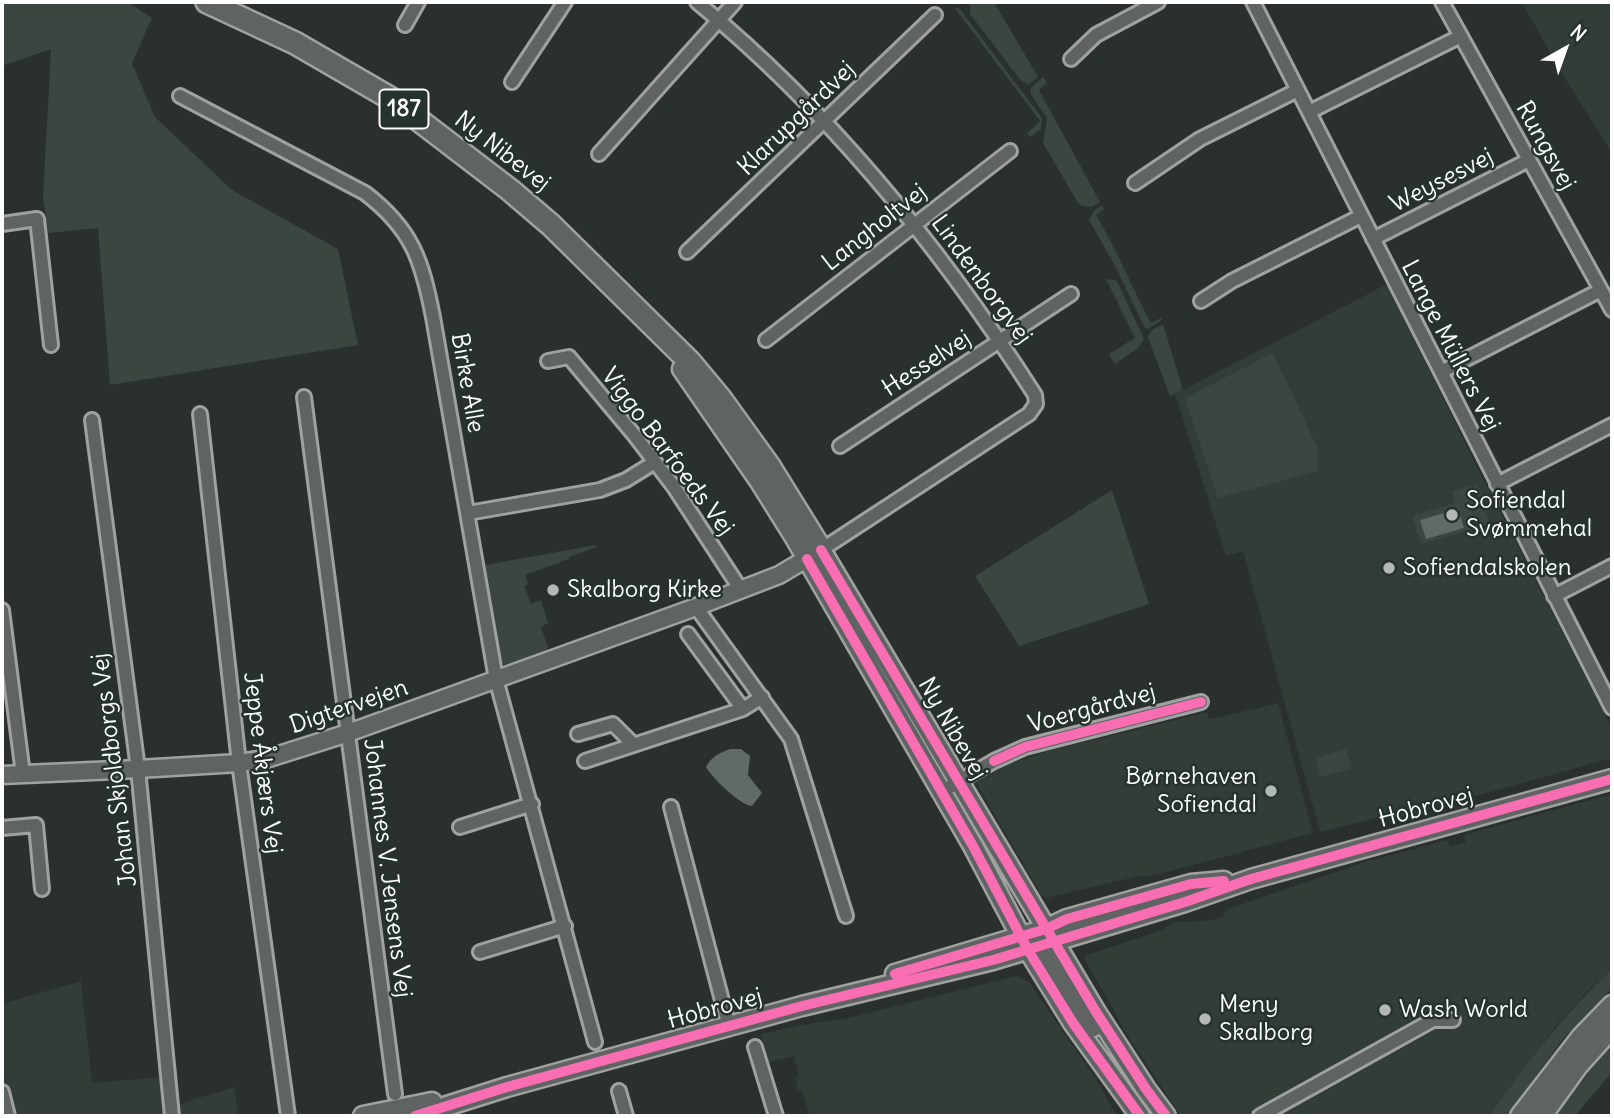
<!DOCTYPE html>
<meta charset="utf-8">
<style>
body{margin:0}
#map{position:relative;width:1614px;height:1118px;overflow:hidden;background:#29302d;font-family:Delius,sans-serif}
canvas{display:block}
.frame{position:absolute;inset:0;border:4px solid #fff;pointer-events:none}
.north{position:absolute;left:1530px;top:14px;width:70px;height:70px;-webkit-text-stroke:5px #26332d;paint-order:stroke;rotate:40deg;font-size:19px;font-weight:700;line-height:28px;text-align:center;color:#fff}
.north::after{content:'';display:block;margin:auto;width:24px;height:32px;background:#fff;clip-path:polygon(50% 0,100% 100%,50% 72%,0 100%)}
</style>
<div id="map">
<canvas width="1614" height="1118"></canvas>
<div class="frame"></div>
<div class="north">N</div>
</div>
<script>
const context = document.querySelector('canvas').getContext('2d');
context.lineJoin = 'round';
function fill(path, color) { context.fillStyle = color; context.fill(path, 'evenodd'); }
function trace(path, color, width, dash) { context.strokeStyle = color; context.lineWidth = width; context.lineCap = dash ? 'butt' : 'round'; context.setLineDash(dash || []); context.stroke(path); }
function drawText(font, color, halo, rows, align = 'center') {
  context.font = font + ' Delius,sans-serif'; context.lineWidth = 5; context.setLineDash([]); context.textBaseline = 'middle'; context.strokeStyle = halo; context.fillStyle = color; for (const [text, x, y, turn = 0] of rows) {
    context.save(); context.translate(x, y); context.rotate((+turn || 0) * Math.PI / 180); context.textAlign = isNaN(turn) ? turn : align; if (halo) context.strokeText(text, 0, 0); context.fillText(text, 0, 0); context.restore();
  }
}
const built = new Path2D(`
 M1522,2H1612V160L1609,148L1559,69Z
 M1387,284L1473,459L1612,728V758L1404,816L1380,817L1320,832L1243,551L1226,556L1175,394Z
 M1278,703L1313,833L1156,875L1135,877L1046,898L1042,896L976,783L1006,765L1053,750L1207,712L1209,719L1221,717Z
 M1612,794V969L1588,991L1556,1026L1490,1116H1181L1125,1032L1110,1003L1085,961L1084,956L1163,930L1175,922L1207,921L1222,917L1228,909L1362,863L1447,840L1450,847L1466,842L1464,835Z
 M1017,976L1029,982L1096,1079L1117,1116H810L802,1090H798L795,1078L799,1076L794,1056L769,1062L761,1034L812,1023L845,1019Z
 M81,981L92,1083L163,1077L165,1108L235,1087L238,1116H5L2,1105V1004Z`);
const green = new Path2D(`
 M2,2H127L152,18L132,63L155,117L232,190L338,249L358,345L110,385L98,228L48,233L43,197L51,49L2,66Z
 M970,2H994L1038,77L1029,84L1021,81L970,14Z
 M954,7L960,9L1042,118L1041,129L1030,137L1027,133L1040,121Z
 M1043,77L1047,82L1039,90L1100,202L1092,207L1082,206L1078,203L1043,143L1047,118L1030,93L1031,88Z
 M1102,205L1104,209L1096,215C1117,250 1132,288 1151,323L1161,318L1162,320L1148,329L1145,328L1114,264L1089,220L1094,211Z
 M1106,279L1115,280L1118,283L1144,339L1138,348L1115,364L1109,354L1135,338Z
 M1163,324L1183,390L1170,396L1148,337L1151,331Z
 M1273,353L1317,447L1318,471L1218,498L1185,398Z
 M1478,484L1481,495H1484L1485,499L1483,500L1485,507H1487L1488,511L1486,512L1490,524L1421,544L1412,516L1455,503L1452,491Z
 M1112,490L1149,604L1019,646L975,576Z
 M596,545L597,547L569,557V559L525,575L528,584L524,586L531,604L541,600L548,623L541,627L548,647L546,651L506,665L501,662L485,565Z
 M1346,749L1352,769L1320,777L1316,758Z
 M1612,969V988L1563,1039L1507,1116H1490C1526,1063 1565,1013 1612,969Z
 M1612,1043V1072L1575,1116H1554Z`);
const water = new Path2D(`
 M1458,509L1464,528L1426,539L1420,520Z
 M730,749H741L750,756L748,775L762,793L752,806C740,805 712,778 706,767C711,757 719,753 730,749Z`);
const minor = new Path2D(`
 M697,2C832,113 941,248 1035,395L1036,404L1029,414L821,550
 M1253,2L1612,708
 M1442,2L1612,310
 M405,25L418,2
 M1071,59L1096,35L1158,2
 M512,82L565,2
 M180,96L365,193C412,229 422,260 433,317L496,679L595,1042
 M1309,112L1461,36
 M599,154L735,2
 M1135,183L1200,139L1298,90
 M2,224L37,219L51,345
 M1373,239L1529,160
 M687,252L935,15
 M1201,301L1232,281L1361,216
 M766,340L1010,151
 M548,361L569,357L635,436L674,487L741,590
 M1441,372L1601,290
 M304,397L395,1094
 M200,414L239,763L288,1116
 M92,420L138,769L172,1116
 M840,446L1071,294
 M1497,484L1612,425
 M468,513L600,490L626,480L655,462
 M1554,596L1612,566
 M696,607L791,739L846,916
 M2,610L23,774
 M688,634L743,709
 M578,734L613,724L634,745
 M585,761L743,709L762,697
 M941,792L994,761L1025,747L1201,702
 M671,807L729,1027
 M460,827L532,804
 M2,828L36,825L42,889
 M480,952L565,926
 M755,1047L776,1116
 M619,1091L626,1116
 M2,1092L8,1116
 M1260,1116L1433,1020H1453`);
const tertiary = new Path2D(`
 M2,775L138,769L239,763L266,759L348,733L696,607L779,575L818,552`);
const secondary = new Path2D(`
 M682,369L760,482L795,538L973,846L1028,950L1073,1023L1140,1116
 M821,550L1096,1012L1146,1089L1166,1116
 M1033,942L1040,947L1093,1027
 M895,974L1046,929L1067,919L1191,884L1224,881
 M363,1116L432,1102
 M415,1116L507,1087L802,1006L993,960L1185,902L1251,879L1612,779
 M1520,1116L1581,1037L1612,1005
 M1542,1116L1578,1066L1612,1028`);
const trunk = new Path2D(`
 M207,2L295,43L390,98L510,190L551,225L690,362L720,398L769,466L821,550`);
const cycleway = new Path2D(`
 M821,550L1096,1012L1146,1089L1166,1116
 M807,559L973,846L1028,950L1073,1023L1140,1116
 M994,761L1025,747L1201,702
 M895,974L1046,929L1067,919L1191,884L1224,881
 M415,1116L507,1087L802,1006L993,960L1185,902L1251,879L1612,779`);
const markers = [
 [1452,515,7,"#b4b7b6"],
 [1389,568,7,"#b4b7b6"],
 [553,590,7,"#b4b7b6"],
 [1271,791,7,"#b4b7b6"],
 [1385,1010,7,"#b4b7b6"],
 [1205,1019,7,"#b4b7b6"]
];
const shields = [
 [404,109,49]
];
const shieldNames = [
 ["187",404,109]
];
const streetNames = [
 ["Klarupgårdvej",797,119,-44],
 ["Rungsvej",1545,146,61],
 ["Ny Nibevej",502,152,38],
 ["Weysesvej",1442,181,-27],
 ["Langholtvej",875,228,-38],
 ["Lindenborgvej",981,280,54],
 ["Lange Müllers Vej",1450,346,63],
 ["Hesselvej",927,364,-33],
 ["Birke Alle",467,383,80],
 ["Viggo Barfoeds Vej",667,452,53],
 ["Digtervejen",349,707,-19],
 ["Voergårdvej",1092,709,-15],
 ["Ny Nibevej",952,729,60],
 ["Jeppe Åkjærs Vej",262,763,83],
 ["Johan Skjoldborgs Vej",115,770,-97],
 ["Hobrovej",1426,808,-15],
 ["Johannes V. Jensens Vej",387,868,83],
 ["Hobrovej",715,1009,-15]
];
const poiNames = [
 ["Sofiendal",1466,501],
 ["Svømmehal",1466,529],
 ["Sofiendalskolen",1403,568],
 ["Skalborg Kirke",567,590],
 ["Børnehaven",1257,777,"right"],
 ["Sofiendal",1257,805,"right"],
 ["Meny",1219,1005],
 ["Skalborg",1219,1033],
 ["Wash World",1399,1010]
];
fill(built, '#323d38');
fill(green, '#3b4641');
fill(water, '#616a66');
trace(minor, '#9fa2a0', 18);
trace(tertiary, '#9fa2a0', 21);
trace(secondary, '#9fa2a0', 23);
trace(trunk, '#9fa2a0', 26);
trace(minor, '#5f6362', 12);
trace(tertiary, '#5f6362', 16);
trace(secondary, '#5f6362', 18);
trace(trunk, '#5f6362', 21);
trace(cycleway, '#f96db3', 10);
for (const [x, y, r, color] of markers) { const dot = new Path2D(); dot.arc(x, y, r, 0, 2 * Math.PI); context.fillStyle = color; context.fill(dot); trace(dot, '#26332d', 2.5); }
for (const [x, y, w] of shields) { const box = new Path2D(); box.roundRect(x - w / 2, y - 19.5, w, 39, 5); context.fillStyle = '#26332d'; context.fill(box); trace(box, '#fff', 2); }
drawText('bold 23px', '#fff', null, shieldNames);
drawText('24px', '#fff', '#26332d', streetNames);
drawText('24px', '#fff', '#26332d', poiNames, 'left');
</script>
